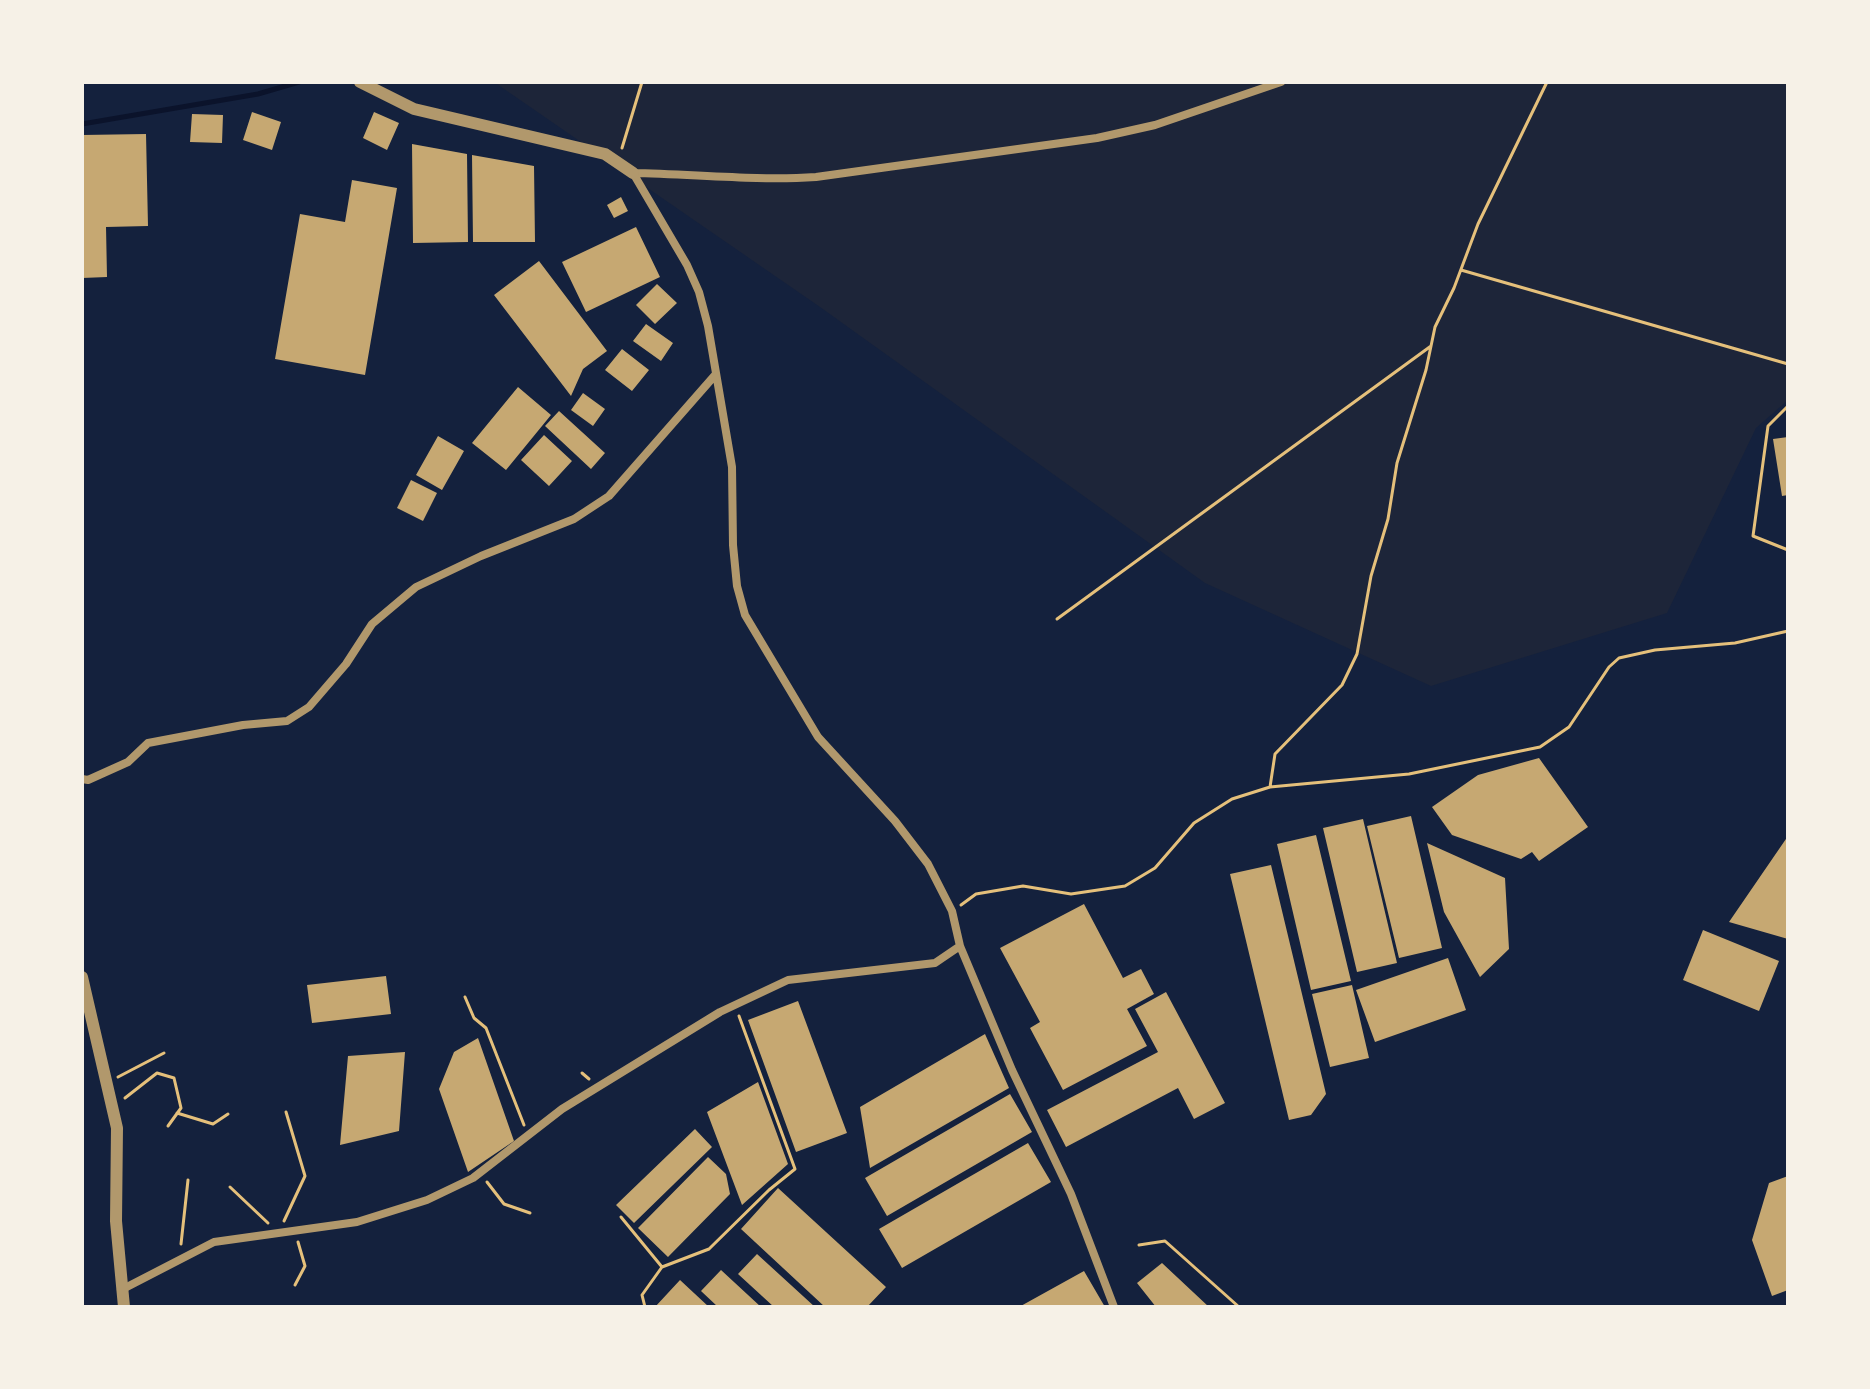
<!DOCTYPE html>
<style>
body{margin:0}
#map{position:relative;width:1870px;height:1389px;overflow:hidden;background:#14213d;font-family:"Archivo Narrow",sans-serif}
canvas{display:block}
.frame{position:absolute;inset:0;border:84px solid #f6f1e7;pointer-events:none}
</style>
<div id="map">
<canvas width="1870" height="1389"></canvas>
<div class="frame"></div>
</div>
<script>
const context = document.querySelector('canvas').getContext('2d');
context.lineJoin = 'round';
function fill(path, color) { context.fillStyle = color; context.fill(path, 'evenodd'); }
function trace(path, color, width, dash) { context.strokeStyle = color; context.lineWidth = width; context.lineCap = dash ? 'butt' : 'round'; context.setLineDash(dash || []); context.stroke(path); }
const green = new Path2D(`
 M494,82H1788V400L1756,428L1667,613L1431,686L1205,583L820,307Z`);
const stream = new Path2D(`
 M82,124L258,94L299,82`);
const building = new Path2D(`
 M252,112L281,122L272,150L243,140Z
 M374,112L399,123L387,150L363,138Z
 M192,114L223,115L222,143L190,142Z
 M146,134L148,226L106,227L107,277L82,278V135Z
 M412,144L467,154L468,242L413,243Z
 M472,155L534,166L535,242H473Z
 M352,180L397,188L365,375L275,359L300,214L345,222Z
 M621,197L628,211L614,218L607,205Z
 M636,227L660,277L586,312L562,262Z
 M539,261L607,351L583,369L571,396L494,295Z
 M657,284L677,303L655,324L636,305Z
 M646,324L673,343L661,361L633,341Z
 M622,349L649,370L632,391L605,370Z
 M518,387L551,415L506,470L472,443Z
 M583,393L605,409L593,426L571,410Z
 M559,411L605,453L591,469L545,426Z
 M544,435L572,461L549,486L521,460Z
 M438,436L464,451L442,490L416,475Z
 M1788,437V495L1782,496L1773,439Z
 M411,480L437,493L423,521L397,508Z
 M1539,758L1588,827L1539,861L1532,852L1521,859L1452,835L1432,807L1478,775Z
 M1411,816L1442,948L1399,958L1367,826Z
 M1363,819L1397,963L1357,972L1323,828Z
 M1316,835L1351,981L1311,990L1277,844Z
 M1788,836V939L1729,922Z
 M1427,843L1505,878L1509,949L1480,977L1444,912Z
 M1271,865L1326,1094L1311,1115L1289,1120L1230,874Z
 M1084,904L1123,978L1141,969L1154,994L1127,1009L1147,1046L1063,1090L1030,1028L1040,1022L1000,948Z
 M1703,930L1779,961L1759,1011L1683,980Z
 M1448,958L1466,1010L1375,1042L1356,990Z
 M386,976L391,1014L312,1023L307,985Z
 M1352,985L1369,1058L1330,1067L1312,994Z
 M1166,992L1225,1103L1194,1119L1178,1088L1066,1147L1047,1110L1158,1052L1135,1009Z
 M798,1001L847,1133L796,1152L748,1020Z
 M985,1034L1009,1088L870,1168L860,1107Z
 M478,1038L514,1141L468,1172L439,1089L454,1052Z
 M405,1052L399,1131L340,1145L348,1056Z
 M758,1082L788,1164L742,1205L707,1112Z
 M1010,1094L1032,1132L887,1216L865,1178Z
 M695,1129L712,1147L634,1223L616,1205Z
 M1028,1143L1051,1182L902,1268L879,1229Z
 M708,1157L726,1174L730,1194L668,1257L638,1228Z
 M1788,1176V1290L1772,1296L1752,1240L1769,1183Z
 M778,1188L886,1287L867,1307H825L741,1229Z
 M757,1254L815,1307H774L738,1274Z
 M1162,1263L1209,1307H1156L1137,1283Z
 M721,1270L761,1307H718L701,1291Z
 M1084,1271L1105,1307H1019Z
 M680,1280L709,1307H655Z`);
const path = new Path2D(`
 M622,148L642,82
 M1461,270L1788,364
 M1788,406L1768,426L1753,536L1788,550
 M1057,619L1431,346
 M1270,787L1409,774L1540,747L1569,727L1609,667L1619,658L1655,650L1735,643L1788,631
 M961,905L976,894L1023,886L1071,894L1125,886L1155,868L1194,823L1232,799L1270,787L1275,754L1342,685L1357,654L1371,576L1388,519L1397,463L1426,370L1435,327L1454,288L1478,224L1547,82
 M465,997L474,1018L486,1028L524,1125
 M582,1073L589,1079
 M118,1077L164,1053
 M125,1098L157,1073L174,1078L181,1108L168,1126
 M177,1113L213,1124L228,1114
 M487,1182L504,1204L530,1213
 M230,1187L268,1223
 M621,1217L662,1267
 M284,1221L305,1176L286,1112
 M181,1244L188,1180
 M1139,1245L1165,1241L1239,1307
 M295,1285L305,1266L298,1242
 M645,1307L642,1295L662,1267L709,1249L769,1190L795,1169L739,1016`);
const minor = new Path2D(`
 M633,173L687,265L699,292L708,326L732,467L733,545L737,586L745,615L818,737L895,821L928,864L952,911L960,946L1012,1070L1071,1194L1114,1307
 M633,173C694,174 755,181 816,177L1097,138L1155,125L1281,82
 M82,779L88,780L128,762L148,743L243,725L287,721L309,707L346,664L372,624L416,587L481,556L574,519L609,496L716,374
 M121,1290L214,1242L357,1222L427,1200L473,1178L562,1109L720,1012L788,980L935,963L960,946`);
const tertiary = new Path2D(`
 M360,82L414,109L605,154L633,173
 M82,977L117,1128L116,1221L124,1307`);
fill(green, '#1d2539');
trace(stream, '#0b132b', 5);
fill(building, '#c6a872');
trace(path, '#e5c07b', 3);
trace(minor, '#b1986c', 8);
trace(tertiary, '#b1986c', 12);
</script>
